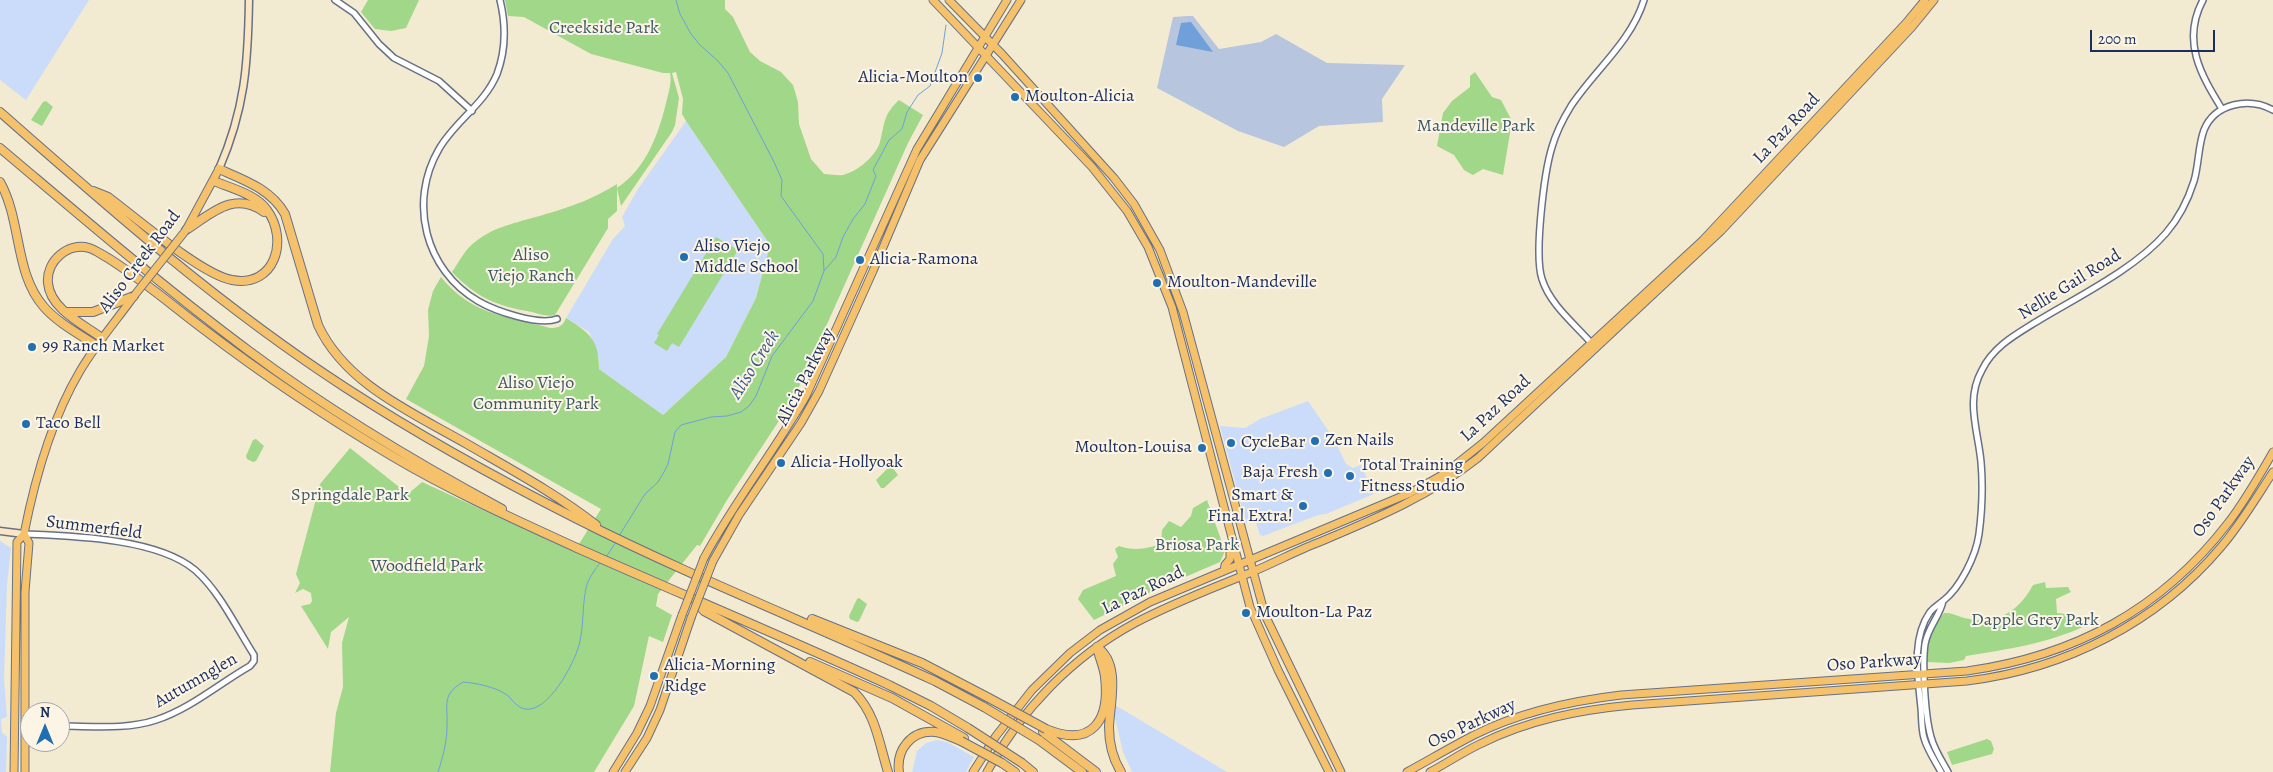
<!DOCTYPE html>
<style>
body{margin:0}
#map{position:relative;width:2273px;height:772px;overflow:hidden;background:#f3ebd1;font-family:Alegreya,serif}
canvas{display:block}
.north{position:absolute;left:20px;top:702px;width:50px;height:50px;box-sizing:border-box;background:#fcf5e5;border:1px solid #a2a6af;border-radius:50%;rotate:0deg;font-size:14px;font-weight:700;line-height:20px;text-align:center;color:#1b2f5e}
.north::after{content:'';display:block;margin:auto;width:18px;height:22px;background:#1f6fb2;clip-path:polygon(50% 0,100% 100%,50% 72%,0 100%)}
.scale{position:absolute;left:2090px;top:30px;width:125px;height:22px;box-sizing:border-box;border:2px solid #1b2f5e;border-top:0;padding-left:6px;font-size:15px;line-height:18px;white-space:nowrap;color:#1b2f5e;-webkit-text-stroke:4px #fcf5e5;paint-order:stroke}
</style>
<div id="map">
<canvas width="2273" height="772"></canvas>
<div class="north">N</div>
<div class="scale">200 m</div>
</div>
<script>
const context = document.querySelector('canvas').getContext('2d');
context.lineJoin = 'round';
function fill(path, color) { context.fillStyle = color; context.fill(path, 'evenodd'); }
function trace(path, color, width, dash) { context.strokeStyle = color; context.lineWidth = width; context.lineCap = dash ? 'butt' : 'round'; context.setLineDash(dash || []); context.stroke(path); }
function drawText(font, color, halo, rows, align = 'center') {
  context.font = font + ' Alegreya,serif'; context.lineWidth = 4; context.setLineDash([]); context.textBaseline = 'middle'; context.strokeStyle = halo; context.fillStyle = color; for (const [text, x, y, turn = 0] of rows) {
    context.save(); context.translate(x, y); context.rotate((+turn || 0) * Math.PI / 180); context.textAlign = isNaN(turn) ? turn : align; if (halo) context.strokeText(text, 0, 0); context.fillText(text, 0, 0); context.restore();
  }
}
const built = new Path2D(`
 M0,0H89L26,100L0,80Z
 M686,121L770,245L756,298L726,357L663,415L599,369V358L589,332L566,318L613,239L625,226L622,217L638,189Z
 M1308,401L1334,439L1346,464L1353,468L1361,465L1374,494L1326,514L1318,515L1263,536L1260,535L1255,520L1246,523L1220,426L1245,428L1260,419Z
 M0,541L11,548L7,585L4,679L7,717L1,719L2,732L7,737L6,772H0Z
 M1115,705L1227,772H1132L1123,752L1114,714Z
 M937,740L947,742L974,757L966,772H912L917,751L926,743Z`);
const industrial = new Path2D(`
 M1188,16H1193L1219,49L1261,42L1276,34L1327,63L1405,65L1382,99L1383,122L1319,126L1284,147L1238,131L1157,88L1173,17Z`);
const green = new Path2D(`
 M368,0H419L406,28L391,31L375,29L361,12Z
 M505,0H725V9L733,17L750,52L760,61L781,72L793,85L798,102L799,124L811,159L824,174C830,174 838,176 843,175C858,171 876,156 880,142C885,123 883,115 899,100L923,115L908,143L794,398L727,500L700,546L697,545L658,594L656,606L672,615L663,642L649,636L634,706L594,772H330L336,713L343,687L342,643L349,617L331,632L328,649L301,606L310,604L312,601L311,593L303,589L295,593L300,583L296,574L320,484L350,448L408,494L422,482L574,552L601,509L406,399L424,366L429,336L428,310L433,291L441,277C471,315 507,316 550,328C559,328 563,326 566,318C590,333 599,340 599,369L663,415L726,357L756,298L770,245L686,121L682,114L683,99L676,72L672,73L679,98L675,125L672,132L621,206L617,188V211L608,219V228L555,315C548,317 539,314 532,312C497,306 477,298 452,272C459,262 465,249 475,242C496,225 521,222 546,214C571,207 595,198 617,184V188C647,168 659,133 667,99C669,91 672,81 670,73H663L591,54L524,17L508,16Z
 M1475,72L1492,97L1501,100L1512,121L1503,175L1483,169L1473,175L1464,170L1454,155L1437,146L1443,113L1452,101L1470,87V76Z
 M46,101L53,107L42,126L31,120L43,102Z
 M716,237L738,250L679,347L672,343L667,351L654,343L659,335L657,334Z
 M256,439L264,446L256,461L253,462L247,459L246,456L253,440Z
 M889,467H892L898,475L884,488H881L876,480Z
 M1207,500L1225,551L1220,562L1157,589L1094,620L1078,599L1083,590L1116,576L1113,564L1118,557L1115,549L1119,546C1133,551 1147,549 1161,544L1162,530L1169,521L1181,527L1191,516L1193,508Z
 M2045,582L2046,588L2068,587L2071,592L2056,599L2057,613L2073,615L2079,622L2085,623V626C2046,644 2008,649 1966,656L1964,660L1949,663L1927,662C1926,645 1932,626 1944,613C1953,612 1960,618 1970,619C1999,625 2020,609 2033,585Z
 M859,598L867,604L859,621L857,622L850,619L849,616L857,599Z
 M1987,739L1991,741L1994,749L1992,754L1952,765L1947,752Z`);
const water = new Path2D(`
 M1191,22L1213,52L1176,45L1181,23Z`);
const stream = new Path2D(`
 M824,271L836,257L843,237L853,219L865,204L876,176L873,170L889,140L902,129L907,112L918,95L930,86L942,53L946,25
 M619,536L645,494L658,482L664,472L668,464L675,432L681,425L711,417L727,416L741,412L749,406L756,396L772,356L813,301L824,271L823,254L781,196L782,180L774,162L728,73L718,61L700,45L691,34L680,14L676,0
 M606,557L616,542
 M438,772C443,757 447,741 447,726C448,705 441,695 463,682C476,683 496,687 507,695C513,700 516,707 525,709C548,713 574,664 579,645C584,627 582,607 586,588C588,579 595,569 601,562`);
const tertiary = new Path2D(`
 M335,0L354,13L379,44L394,58L439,81L472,111
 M500,0C506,25 506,50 497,74C484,105 455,121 439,149C408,202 425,270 478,301C495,311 539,326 557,319
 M2203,0C2181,41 2201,75 2222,109
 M1593,345C1576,325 1550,305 1542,279C1534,255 1544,173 1552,147C1556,133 1563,119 1571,106C1595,70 1631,42 1644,0
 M24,534C72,536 157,538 195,570C220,592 236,627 254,655V661L250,666C220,683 190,709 156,720C126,730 92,726 60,726
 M1943,601C1940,616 1928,627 1925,644C1922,665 1925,716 1931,737C1934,749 1942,761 1948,772
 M1941,772C1935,761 1927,749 1924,738C1921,728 1922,717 1921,708C1918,677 1911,639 1930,612C1934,607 1938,605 1943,601C1960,588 1976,556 1979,534C1982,511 1983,485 1981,462C1978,430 1965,400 1982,370C1993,347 2015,335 2036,322C2077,297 2135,269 2166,233C2179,218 2188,200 2194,181C2199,164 2198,146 2204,130C2215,103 2249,97 2273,110`);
const secondary = new Path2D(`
 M219,169C245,109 248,64 249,0
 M0,531L24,534`);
const primary = new Path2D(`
 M933,0L1092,167L1127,211L1148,247L1172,307L1250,607L1278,670L1329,772
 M949,0L1002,54L1114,178L1134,204L1160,250L1183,312L1265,615L1341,772
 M186,230L219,169
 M24,534L29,543L25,592V772
 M704,558C734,502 774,452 806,396L917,149L1007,0
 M713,561L739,515L801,423L819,391L873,271L920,160L1021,0
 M1224,571L1225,565L1230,559V549L1234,544
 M14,772L17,542L24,534C35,478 51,420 80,371C96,344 116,321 134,296
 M613,772L637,733L650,706L682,615
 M625,772L647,738L660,710L691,618
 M973,772L996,736L1032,690L1070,653L1100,630L1150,602L1410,493L1444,474L1483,443L1703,240L1906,23L1925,0
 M987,772C1021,710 1072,657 1135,623C1173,603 1213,588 1252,572C1276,562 1298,550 1322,541C1377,518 1431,495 1478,458L1721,231L1912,27L1934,0
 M1407,772C1429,760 1451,747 1474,735C1520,712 1570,701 1621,695L1967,671C2074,656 2161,610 2228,523C2245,501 2259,476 2273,452
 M1430,772C1447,763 1463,752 1480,744C1528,720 1579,710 1632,705L1967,681C2065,669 2157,623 2221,547C2241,524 2256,498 2273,472`);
const motorway = new Path2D(`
 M0,112C110,209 222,308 346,388C420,436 498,479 577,519C694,578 816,626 935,681L984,707
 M0,148C82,217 163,287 249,351C328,410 415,462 502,509
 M219,169C244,180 271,189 285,214L318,325C345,384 413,413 467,444C510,469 557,494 596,525
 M0,182C22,221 14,273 44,307C58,323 79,334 97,346
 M93,191L108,197C135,217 202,275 232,280C275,288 289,240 267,210C256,194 230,188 214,181
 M186,230C211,214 234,190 264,212
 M67,312H93L134,296
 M102,338C83,324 50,309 48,283C46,261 68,242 89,248C96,250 102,255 108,258C143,280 174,307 206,331C265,376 328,418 392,456C451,491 514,519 577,548C681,594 786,638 889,685L931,706L968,728
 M697,603L704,611L854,692C876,714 879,743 888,772
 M812,619L922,663L989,698
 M1097,647C1121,664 1110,702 1109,727C1109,743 1113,759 1121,772
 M810,662L892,698L964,738
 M1046,729C1092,748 1110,721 1105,677C1104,667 1099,657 1097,647
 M1043,732L1096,772
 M1039,740L1082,772
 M1002,763L1015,772
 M1022,763L1033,772
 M899,772C896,750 911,730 935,732C944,733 953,738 961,741`);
const primaryBridge = new Path2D(`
 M134,296L186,230
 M682,615L704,558
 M691,618L713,561`);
const motorwayBridge = new Path2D(`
 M989,698L1046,729
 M984,707L1039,740
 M968,728L1022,763
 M961,741L1002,763`);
const markers = [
 [978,78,5,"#1f6fb2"],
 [1015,97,5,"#1f6fb2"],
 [684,257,5,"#1f6fb2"],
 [860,260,5,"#1f6fb2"],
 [1157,283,5,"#1f6fb2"],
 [32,347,5,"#1f6fb2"],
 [26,424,5,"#1f6fb2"],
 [1315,441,5,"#1f6fb2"],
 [1231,443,5,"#1f6fb2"],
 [1202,448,5,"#1f6fb2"],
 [781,463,5,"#1f6fb2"],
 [1328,473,5,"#1f6fb2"],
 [1350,476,5,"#1f6fb2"],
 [1303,506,5,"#1f6fb2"],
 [1246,613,5,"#1f6fb2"],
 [654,676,5,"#1f6fb2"]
];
const parkNames = [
 ["Creekside Park",604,29],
 ["Mandeville Park",1476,127],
 ["Aliso",531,256],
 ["Viejo Ranch",531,277],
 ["Aliso Viejo",536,384],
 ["Community Park",536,405],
 ["Springdale Park",350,496],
 ["Briosa Park",1197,546],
 ["Woodfield Park",427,567],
 ["Dapple Grey Park",2035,621]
];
const poiNames = [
 ["Alicia-Moulton",968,78,"right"],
 ["Moulton-Alicia",1025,97],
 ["Aliso Viejo",694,247],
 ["Middle School",694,268],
 ["Alicia-Ramona",870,260],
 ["Moulton-Mandeville",1167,283],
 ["99 Ranch Market",42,347],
 ["Taco Bell",36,424],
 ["Zen Nails",1325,441],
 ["CycleBar",1241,443],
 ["Moulton-Louisa",1192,448,"right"],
 ["Alicia-Hollyoak",791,463],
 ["Total Training",1360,466],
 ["Fitness Studio",1360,487],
 ["Baja Fresh",1318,473,"right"],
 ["Smart &",1293,496,"right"],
 ["Final Extra!",1293,517,"right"],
 ["Moulton-La Paz",1256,613],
 ["Alicia-Morning",664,666],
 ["Ridge",664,687]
];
const streetNames = [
 ["La Paz Road",1787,129,-47],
 ["Aliso Creek Road",140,262,-53],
 ["Nellie Gail Road",2070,285,-32],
 ["Alicia Parkway",806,377,-63],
 ["La Paz Road",1496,409,-43],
 ["Oso Parkway",2224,497,-55],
 ["Summerfield",94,528,7],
 ["La Paz Road",1143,591,-26],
 ["Oso Parkway",1874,663,-4],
 ["Autumnglen",196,681,-30],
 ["Oso Parkway",1472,724,-25]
];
const waterNames = [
 ["Aliso Creek",755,365,-58]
];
fill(built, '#cadcf9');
fill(industrial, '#b7c5de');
fill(green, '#a0d788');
fill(water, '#6fa0da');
trace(stream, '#6fa0da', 1);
trace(tertiary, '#677186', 8);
trace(secondary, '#677186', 9);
trace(primary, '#677186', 9);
trace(motorway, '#677186', 10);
trace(tertiary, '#fff', 5);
trace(secondary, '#fbe6c4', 6);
trace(primary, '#f5c16b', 7);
trace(motorway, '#f5c16b', 8);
trace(primaryBridge, '#677186', 9, []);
trace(motorwayBridge, '#677186', 10, []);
trace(primaryBridge, '#f5c16b', 7);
trace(motorwayBridge, '#f5c16b', 8);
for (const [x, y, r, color] of markers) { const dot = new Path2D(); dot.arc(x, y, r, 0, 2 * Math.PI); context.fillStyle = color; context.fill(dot); trace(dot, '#fcf5e5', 2); }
drawText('18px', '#3c5968', '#fcf5e5', parkNames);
drawText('18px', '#1b2f5e', '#fcf5e5', poiNames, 'left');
drawText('18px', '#1b2f5e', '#fcf5e5', streetNames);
drawText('italic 19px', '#385789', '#fcf5e5', waterNames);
</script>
